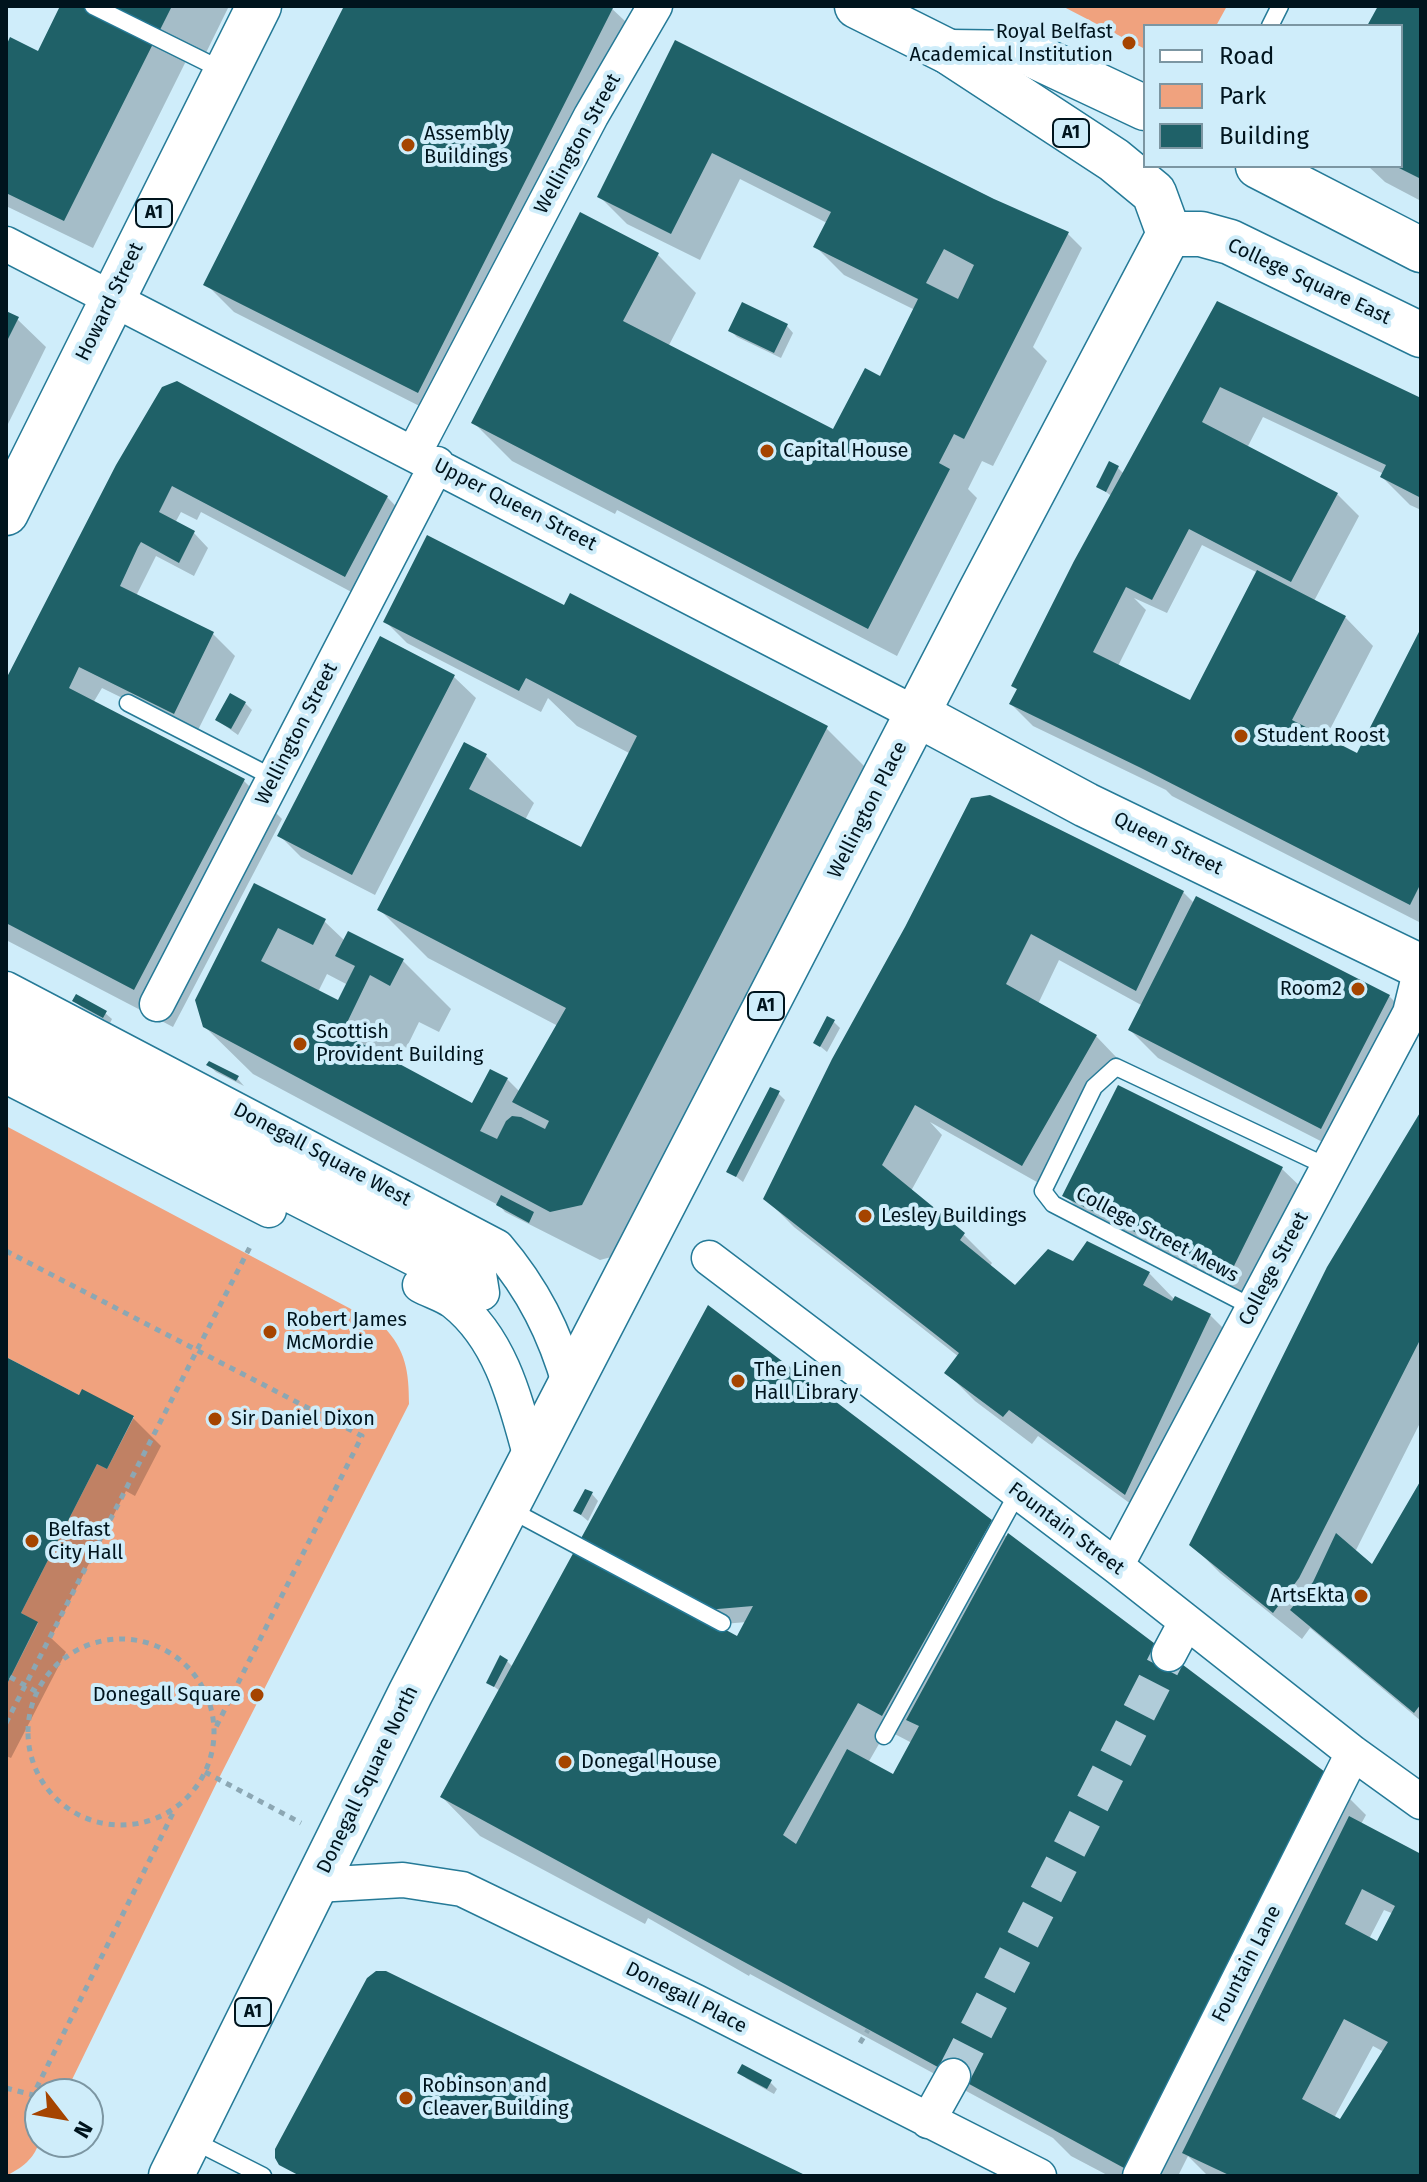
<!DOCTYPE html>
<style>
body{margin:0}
#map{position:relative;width:1427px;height:2182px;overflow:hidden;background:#cfedfa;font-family:"Fira Sans",sans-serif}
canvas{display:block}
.frame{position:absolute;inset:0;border:8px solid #00141d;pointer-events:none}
.legend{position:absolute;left:1143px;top:24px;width:260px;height:144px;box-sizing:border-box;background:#cfedfa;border:2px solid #7c96a2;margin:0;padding:10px 14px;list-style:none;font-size:24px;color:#00141d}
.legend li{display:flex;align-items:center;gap:16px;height:40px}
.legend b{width:40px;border:2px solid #7c96a2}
.north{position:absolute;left:24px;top:2078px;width:80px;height:80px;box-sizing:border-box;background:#cfedfa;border:2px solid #7c96a2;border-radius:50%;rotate:121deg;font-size:22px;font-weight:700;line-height:32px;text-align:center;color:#00141d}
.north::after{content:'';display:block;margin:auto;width:28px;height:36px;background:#a54400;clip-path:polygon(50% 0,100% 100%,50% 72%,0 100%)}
</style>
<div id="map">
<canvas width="1427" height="2182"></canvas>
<div class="frame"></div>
<ul class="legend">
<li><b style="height:10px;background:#fff"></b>Road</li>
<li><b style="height:22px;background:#f0a27e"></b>Park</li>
<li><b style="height:22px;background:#1f6168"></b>Building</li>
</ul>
<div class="north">N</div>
</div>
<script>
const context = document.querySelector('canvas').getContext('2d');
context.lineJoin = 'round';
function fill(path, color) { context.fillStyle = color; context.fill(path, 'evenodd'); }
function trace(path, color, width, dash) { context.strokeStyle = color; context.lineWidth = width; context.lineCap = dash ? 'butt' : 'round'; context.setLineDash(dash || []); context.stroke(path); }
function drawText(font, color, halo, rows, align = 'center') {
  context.font = font + ' "Fira Sans",sans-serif'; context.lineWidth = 8; context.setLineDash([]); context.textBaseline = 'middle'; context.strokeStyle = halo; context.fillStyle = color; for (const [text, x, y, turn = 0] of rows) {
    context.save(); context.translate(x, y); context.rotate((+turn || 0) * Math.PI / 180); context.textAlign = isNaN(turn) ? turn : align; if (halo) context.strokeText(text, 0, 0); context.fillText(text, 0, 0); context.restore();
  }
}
const green = new Path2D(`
 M1062,6H1227L1216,26H1145V49Z
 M6,1126L383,1326C406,1350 409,1372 409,1404L218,1780L65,2094H40C40,2135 48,2155 6,2176V1686L38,1623L21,1613L97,1464L107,1469L134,1417L82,1390L79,1395L6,1357Z`);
const shadow = new Path2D(`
 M63,6H229L200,65L187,59L93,248L6,206V50L39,53Z
 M346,6H609L641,36L447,420L234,312L206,284Z
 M1380,6H1421V201L1385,182L1368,166H1401V26H1369Z
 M676,42L993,201L1068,234L1082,248L1033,347L1047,361L993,466L982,461L968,489L977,498L897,656L617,510L615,514L512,461L474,423L658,255L696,293L668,347L833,432L881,378L915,310L844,275L816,247L827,223L740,179L700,260L627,224L599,196Z
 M1218,304L1421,401V510L1410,505L1382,477L1384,474L1263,417L1247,448L1337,494L1359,516L1314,601L1345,617L1373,646L1325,739L1358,755L1421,632V923L1172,796L1166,790L1033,726L1011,704L1018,690L1014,686L1113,497L1099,487L1118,468L1125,475ZM1202,545L1258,573L1191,703L1118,666L1146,610L1134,598L1167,613Z
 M6,314L17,319L46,347L6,428Z
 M787,326L793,333L781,358L737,337L730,330Z
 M177,384L387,497L415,526L374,604L201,512L197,520L181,512L175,523L194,533L208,548L194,576L156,556L136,596L213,634L235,656L196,734L102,688L93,703L243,780L282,819L173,1027L6,940V683Z
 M385,621L826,728L874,776L630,1252L600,1260L505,1212L500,1206L253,1074L204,1026L255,886L324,921L345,941L403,961L451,1009L439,1032L419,1022L398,1065L473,1106L507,1079L520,1092L558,1026L428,958L380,910L485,755L534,803L525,820L582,850L631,754L577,726L548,698L541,712L407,643ZM327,974L348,985L339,1002L318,992Z
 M454,677L476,698L375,895L301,857L279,835Z
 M245,703L252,710L238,735L217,720Z
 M1183,892L1195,904L1389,996L1417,1024L1350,1156L1158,1058L1130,1030L1143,1006L1059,960L1038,1004L1096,1036L1117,1058L1044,1186L930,1122L942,1135L911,1191L964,1235L992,1263L990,1266L1016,1287L1074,1264L1149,1273L1175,1300L1210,1315L1238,1343L1154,1521L1038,1436L1032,1444L975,1401L947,1373L959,1357L794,1227L766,1199L906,930Z
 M75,1001L105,1013L112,1019L110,1023L81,1007Z
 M833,1021L840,1028L827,1052L815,1042Z
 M209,1065L237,1078L244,1086L216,1072Z
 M778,1093L785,1100L743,1182L729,1171Z
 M1421,1115V1421L1355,1552L1372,1567L1421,1484V1721L1310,1628L1302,1639L1220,1573L1192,1545Z
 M1282,1169L1304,1190L1250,1298L1087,1217L1065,1195Z
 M6,1359L80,1397L133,1418L161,1446L135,1496L126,1491L51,1638L66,1652L11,1758L6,1756Z
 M592,1494L598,1501L588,1521L576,1511Z
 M990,1521L1008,1538L1327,1776L1366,1815L1361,1824L1421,1856V2176H1208L1188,2156L1178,2176H1109L1071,2156L1053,2138L750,1974L749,1976L648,1918L645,1924L480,1836L442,1797L500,1691L488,1682L507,1661L513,1667L737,1640L747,1622L723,1624L596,1556ZM887,1730L912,1743L894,1777L868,1763ZM1384,1910L1394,1914L1378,1943L1369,1939ZM1373,2046L1384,2052L1341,2121L1334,2118Z
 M740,2073L770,2082L777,2089L774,2094L747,2079Z`);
const building = new Path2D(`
 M60,6H172L64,221L6,193V46L10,37L38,51Z
 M344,6H614L418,393L203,285Z
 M1378,6H1421V179L1395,166H1401V26H1367Z
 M675,40L994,199L1069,232L964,439L954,434L939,463L950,469L868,629L471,423L580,212L659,253L623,321L833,429L865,368L880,376L918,299L813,247L831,212L712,153L671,234L597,197ZM944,249L974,265L958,299L926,283Z
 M1217,301L1421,398V498L1380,477L1386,465L1220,387L1202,422L1338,493L1291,582L1189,529L1152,600L1126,587L1093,652L1190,700L1257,570L1346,616L1292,720L1357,753L1421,628V883L1410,905L1141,768L1009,704L1017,689L1011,686L1074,561Z
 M742,302L788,324L774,353L728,331Z
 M6,311L19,317L6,343Z
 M177,381L388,496L345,577L172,486L159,512L195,531L179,563L141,542L138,547L120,586L214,632L174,714L79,667L69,688L245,779L134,990L6,923V679L116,465L162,387Z
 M1109,461L1119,466L1106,492L1096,487Z
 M427,535L564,605L570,593L828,726L582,1205L550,1212L203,1027L195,1000L254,883L326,919L313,945L278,928L261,961L338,1000L355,966L335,956L348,931L404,959L390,986L370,975L342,1033L472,1103L490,1069L508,1078L480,1131L497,1139L506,1121L512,1116L521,1117L545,1129L549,1121L512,1102L566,1008L377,910L464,742L487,754L469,789L581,847L637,736L526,678L519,691L383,622Z
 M380,636L455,675L352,875L277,836Z
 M230,693L246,702L231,729L215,720Z
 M990,795L1184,891L1136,991L1031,934L1006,984L1097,1035L1022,1166L915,1105L882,1165L965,1233L960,1240L1015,1285L1048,1249L1073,1261L1087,1241L1150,1272L1143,1285L1172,1301L1175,1296L1211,1314L1125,1495L1009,1410L1003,1417L944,1373L959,1353L763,1199L832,1059L905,927L971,798Z
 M1196,896L1390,995L1321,1129L1128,1030Z
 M76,994L107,1011L103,1018L72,1001Z
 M827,1016L835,1020L820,1047L813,1043Z
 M209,1061L239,1076L236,1081L206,1065Z
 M1118,1085L1283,1167L1228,1278L1062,1196Z
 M770,1087L780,1091L736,1177L726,1172Z
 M1421,1111V1338L1299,1578L1273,1613L1189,1545L1327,1267Z
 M501,1195L534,1212L529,1223L496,1205Z
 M708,1305L992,1520L882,1716L858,1703L783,1835L796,1844L847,1749L893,1774L919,1726L906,1720L1008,1533L1329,1775L1124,2168L440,1797L576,1548L737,1636L753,1606L706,1610L579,1542Z
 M6,1357L79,1395L82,1389L134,1416L107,1469L97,1464L21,1613L38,1622L6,1686Z
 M1421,1480V1704L1414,1713L1290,1610L1313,1582L1336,1533L1372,1564Z
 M585,1489L593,1492L581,1515L573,1511Z
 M500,1655L508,1660L494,1687L486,1683Z
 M1349,1816L1421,1854V2176H1231L1182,2153ZM1362,1889L1395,1906L1377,1941L1345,1924ZM1344,2019L1388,2042L1340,2119L1302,2099Z
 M376,1971H386L807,2176H300L279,2165L275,2158V2149L367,1978Z
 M742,2064L772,2080L767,2089L737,2073Z`);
const streetTunnel = new Path2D(`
 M953,2076L1169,1654`);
const path = new Path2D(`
 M6,1251L362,1436L214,1731
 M28 1732a93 93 0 1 1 186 0a93 93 0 1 1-186 0Z
 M10,1677L37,1692
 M6,1723L252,1243
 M205,1772L301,1823
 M860,2043L868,2030
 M6,2088L33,2095L175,1809`);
const lane = new Path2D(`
 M93,6L224,71
 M1270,26L1280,6
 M128,703L274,778
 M1254,1308L1053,1204L1043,1191L1094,1087L1116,1067L1328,1167
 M509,1509L722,1623
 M884,1736L1017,1494
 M190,2139L263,2176`);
const street = new Path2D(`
 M6,244L924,718
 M414,453L591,116L655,6
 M6,989L497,1247C533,1289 555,1333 570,1386
 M157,1004L437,464
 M6,1021L114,1075L478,1268L482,1293L280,1190L6,1041
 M6,1076L269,1210
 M709,1258L1116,1566L1353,1753L1421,1802
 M420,1285C431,1291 445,1295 454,1302C502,1340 516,1403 531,1458
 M1116,1566L1410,1013L1421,968
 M1169,1654L1186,1622
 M316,1885L403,1880L462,1889L696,2002L1039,2176
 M928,2121L953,2076
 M1140,2176L1353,1753`);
const secondary = new Path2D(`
 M949,52L1028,53L1145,108
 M1258,166L1421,250
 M1169,234H1201L1230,242L1421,335
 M924,718L1086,805L1421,967`);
const primary = new Path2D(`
 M6,513L259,6
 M171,2176L410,1694L979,594L1169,234L1154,193L1114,160L949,52L857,6`);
const markers = [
 [1129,43,8,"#a54400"],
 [408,145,8,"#a54400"],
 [767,451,8,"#a54400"],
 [1241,736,8,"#a54400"],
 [1358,989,8,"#a54400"],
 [300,1044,8,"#a54400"],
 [865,1216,8,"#a54400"],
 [270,1332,8,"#a54400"],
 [738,1381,8,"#a54400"],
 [215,1419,8,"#a54400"],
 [32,1541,8,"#a54400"],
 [1361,1596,8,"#a54400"],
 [257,1695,8,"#a54400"],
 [565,1762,8,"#a54400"],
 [406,2098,8,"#a54400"]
];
const shields = [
 [1071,133,36],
 [154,213,36],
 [766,1006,36],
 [253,2012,36]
];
const shieldNames = [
 ["A1",1071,133],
 ["A1",154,213],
 ["A1",766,1006],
 ["A1",253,2012]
];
const poiNames = [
 ["Royal Belfast",1113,32,"right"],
 ["Academical Institution",1113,55,"right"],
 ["Assembly",424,134],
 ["Buildings",424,157],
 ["Capital House",783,451],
 ["Student Roost",1257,736],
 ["Room2",1342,989,"right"],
 ["Scottish",316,1032],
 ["Provident Building",316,1055],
 ["Lesley Buildings",881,1216],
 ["Robert James",286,1320],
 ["McMordie",286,1343],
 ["The Linen",754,1370],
 ["Hall Library",754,1393],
 ["Sir Daniel Dixon",231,1419],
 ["Belfast",48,1530],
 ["City Hall",48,1553],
 ["ArtsEkta",1345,1596,"right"],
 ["Donegall Square",241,1695,"right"],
 ["Donegal House",581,1762],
 ["Robinson and",422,2086],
 ["Cleaver Building",422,2109]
];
const streetNames = [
 ["Wellington Street",578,144,-61],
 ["College Square East",1309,282,25],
 ["Howard Street",110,302,-64],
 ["Upper Queen Street",515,505,27],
 ["Wellington Street",297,734,-63],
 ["Wellington Place",868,810,-63],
 ["Queen Street",1168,844,26],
 ["Donegall Square West",322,1155,28],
 ["College Street Mews",1157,1235,28],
 ["College Street",1274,1269,-62],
 ["Fountain Street",1066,1529,37],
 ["Donegall Square North",368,1780,-64],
 ["Fountain Lane",1247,1964,-63],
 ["Donegall Place",686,1998,27]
];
fill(green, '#f0a27e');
fill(shadow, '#0003');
fill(building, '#1f6168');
trace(streetTunnel, '#b0ccd9', 34, [34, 17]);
trace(lane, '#257a97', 19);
trace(street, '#257a97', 37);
trace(secondary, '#257a97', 47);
trace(primary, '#257a97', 47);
trace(path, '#8ca7b3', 5, [6, 6]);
trace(lane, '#fff', 16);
trace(street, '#fff', 34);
trace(secondary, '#fff', 44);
trace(primary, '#fff', 44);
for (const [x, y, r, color] of markers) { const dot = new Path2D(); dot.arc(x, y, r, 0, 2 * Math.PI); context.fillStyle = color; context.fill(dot); trace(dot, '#cfedfa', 3); }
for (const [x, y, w] of shields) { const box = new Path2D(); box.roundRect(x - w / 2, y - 14, w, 28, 6); context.fillStyle = '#cfedfa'; context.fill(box); trace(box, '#00141d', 2); }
drawText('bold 18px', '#00141d', null, shieldNames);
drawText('20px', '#00141d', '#cfedfa', poiNames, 'left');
drawText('20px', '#00141d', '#cfedfa', streetNames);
</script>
